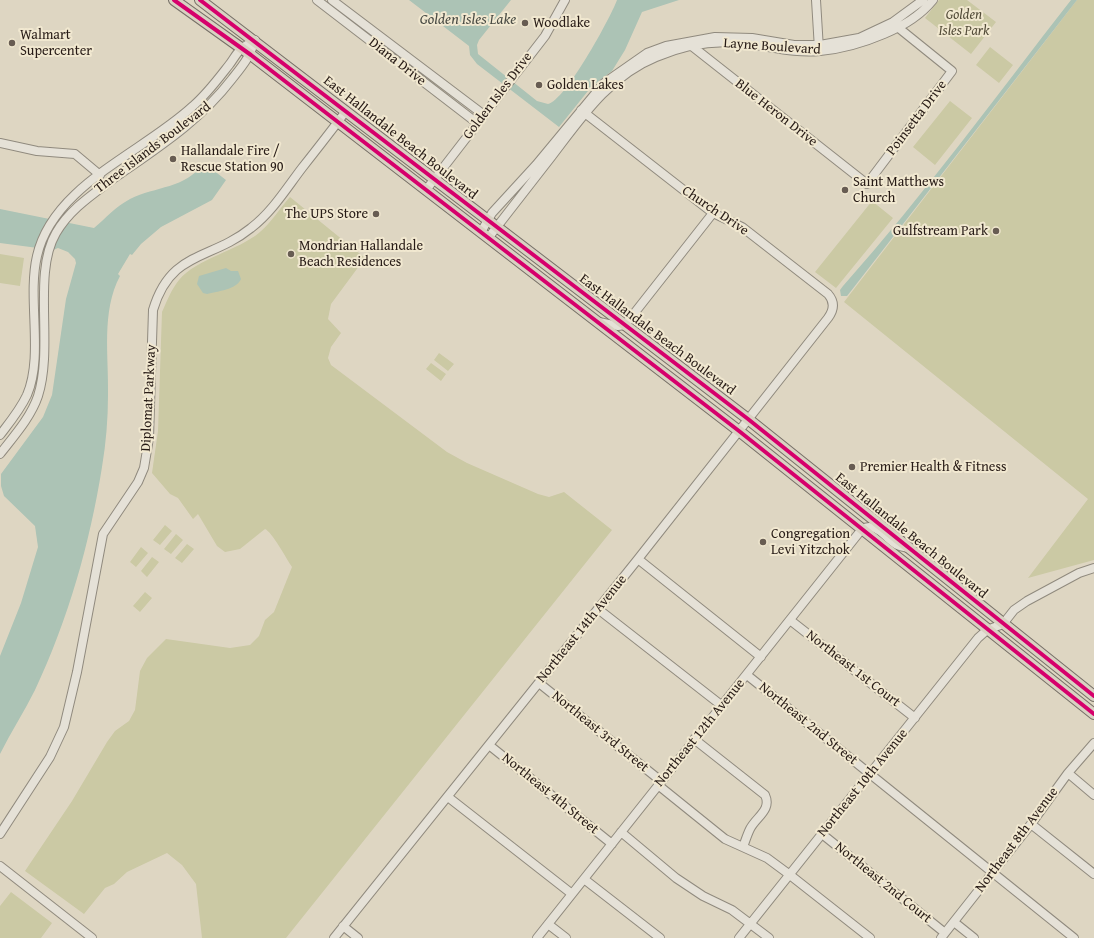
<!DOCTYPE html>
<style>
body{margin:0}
canvas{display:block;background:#ded6c2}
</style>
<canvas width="1094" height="938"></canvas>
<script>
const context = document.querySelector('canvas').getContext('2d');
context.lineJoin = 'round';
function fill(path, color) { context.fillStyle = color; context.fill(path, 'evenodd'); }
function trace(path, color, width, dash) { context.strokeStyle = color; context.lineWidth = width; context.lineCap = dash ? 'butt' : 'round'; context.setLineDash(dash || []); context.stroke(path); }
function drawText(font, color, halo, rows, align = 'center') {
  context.font = font + ' "Gentium Book Plus",serif'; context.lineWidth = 4; context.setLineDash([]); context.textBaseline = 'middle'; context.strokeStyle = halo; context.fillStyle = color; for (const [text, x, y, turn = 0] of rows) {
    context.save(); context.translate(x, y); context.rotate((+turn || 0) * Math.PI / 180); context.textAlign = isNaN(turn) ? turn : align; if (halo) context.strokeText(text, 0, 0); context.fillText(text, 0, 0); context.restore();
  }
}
const green = new Path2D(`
 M939,0H967L996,22L971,54L925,18Z
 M1077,0H1094V560L1028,578L1088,499L844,302Z
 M990,47L1013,65L999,83L976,65Z
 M950,101L972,118L935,165L913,147Z
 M290,197L365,258L331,304L328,319L341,333L331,347L328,358L331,365L447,452L467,463L538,494L549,497L564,492L612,530L286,938H202L196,884L182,865L167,853L127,872L114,884L105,888L84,914L25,871L72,801L107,742L115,731L129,721L135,710L140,671L147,658L166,639L230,648L250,645L259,636L265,620L274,612L292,567C286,558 272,532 265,529L240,549L225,552L217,546L198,514L193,519L178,498L170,494L152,473L158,431L162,312C167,301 171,290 179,280C197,258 238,251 260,232C271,223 280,208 290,197Z
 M872,201L893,218L836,288L815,272Z
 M0,254L24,258L20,286L0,283Z
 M439,353L454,364L448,371L434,360Z
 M431,363L446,374L441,381L426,369Z
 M165,525L172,531L160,545L153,540Z
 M176,534L183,540L171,554L164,549Z
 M187,544L194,549L182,563L175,558Z
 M141,547L148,553L136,567L130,562Z
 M152,557L159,562L147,577L141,571Z
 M145,592L152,598L140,612L133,606Z
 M11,892L52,923L41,938H0V906Z`);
const water = new Path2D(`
 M409,0H511L479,40L477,45L478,54L537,101L548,104C565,101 610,19 617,0H679L642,12L625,50L612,71L592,86L559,127L477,64L470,55L469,46Z
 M1071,0H1077L851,291L847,296H841L840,290L843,286C924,195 996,96 1071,0Z
 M204,163L226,180L212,200L161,227L141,244L132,255L130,254L118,274L120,276C101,312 109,356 108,395C108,419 106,443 102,467C90,543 68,620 35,690C24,712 11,732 0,754V656L21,603L38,547L35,526L4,496L1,486V474L43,417L52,395L66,299L76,263L75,259L68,252L58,248L53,250L0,243V209L94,228C106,218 115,207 130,199C156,186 185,189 204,163Z
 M226,268L231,271H238L241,279C236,290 218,291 207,294L203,293L197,284L199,276Z`);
const minor = new Path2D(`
 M317,0L477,123
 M332,0L484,115
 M816,0L819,49
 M688,43L867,184L952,71L895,25
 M0,143L37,151L75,154L100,175
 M426,190L545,36L565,0
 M481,232L492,213L536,165L604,83L647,53L666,46L715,37L752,38L794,45H820L859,38L893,22L923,0
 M489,237C510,210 531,183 552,156C581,118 609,76 656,57C682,46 710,40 739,43C766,45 792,54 820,51C842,49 863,43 884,34C901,27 921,15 933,0
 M599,322L618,326L625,325L713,213
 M0,435C10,422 20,410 27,395C44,355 27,299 37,256C53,185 144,152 193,106C207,94 218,79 229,65C233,60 237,52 242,48C246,45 251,43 255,40
 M0,454C14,436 31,417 38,396C54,346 32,274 56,233C70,209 92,195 113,179C157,148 199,122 232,79C243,65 250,57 255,40
 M638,559L761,657
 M598,609L721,705
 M790,620L915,718
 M747,675L1074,938
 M539,683L661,781
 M694,739L765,795C772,810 756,817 750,829C747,835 745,842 743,847
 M489,745L612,844
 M1068,773L1094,795
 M658,785L725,839L767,858L790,875L870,938
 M448,797L572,894
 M1031,824L1094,874
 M621,832L676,878L703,896L732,910L769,938
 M0,834L50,757L64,727L77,672L103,534L138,482L144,468L149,438L153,310C171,250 210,261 251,228C272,212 286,189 302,168C317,149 332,130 346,111
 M822,834L945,933
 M0,866L92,938
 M584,879L660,938
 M954,922L974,938
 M548,924L566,938
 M343,926L358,938
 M334,938L638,559L828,318C834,310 835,302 828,294L742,227L713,213L581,110
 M537,938L862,529C876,521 886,539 897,545C901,547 905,547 909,548
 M739,938L978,638L987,630L1003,624L1014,610L1027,601L1079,573L1094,568
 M941,938L1031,824L1068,773L1094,743`);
const major = new Path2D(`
 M174,0L251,55L739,431L1094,714
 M200,0L748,419L1094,696`);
const cycleway = new Path2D(`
 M174,0L251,55L739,431L1094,714
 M200,0L748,419L1094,696`);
const markers = [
 [525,23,4,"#675c52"],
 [12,43,4,"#675c52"],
 [539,85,4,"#675c52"],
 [173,159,4,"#675c52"],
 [845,190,4,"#675c52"],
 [376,214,4,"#675c52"],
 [996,231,4,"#675c52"],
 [291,254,4,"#675c52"],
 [852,467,4,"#675c52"],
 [763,542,4,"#675c52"]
];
const parkNames = [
 ["Golden",964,15],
 ["Isles Park",964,31]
];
const poiNames = [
 ["Woodlake",533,23],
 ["Walmart",20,35],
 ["Supercenter",20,51],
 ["Golden Lakes",547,85],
 ["Hallandale Fire /",181,151],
 ["Rescue Station 90",181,167],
 ["Saint Matthews",853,182],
 ["Church",853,198],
 ["The UPS Store",368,214,"right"],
 ["Gulfstream Park",988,231,"right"],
 ["Mondrian Hallandale",299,246],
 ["Beach Residences",299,262],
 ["Premier Health & Fitness",860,467],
 ["Congregation",771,534],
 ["Levi Yitzchok",771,550]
];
const streetNames = [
 ["Layne Boulevard",772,47,4],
 ["Diana Drive",397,62,38],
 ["Golden Isles Drive",498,96,-53],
 ["Blue Heron Drive",776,113,38],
 ["Poinsetta Drive",917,118,-53],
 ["East Hallandale Beach Boulevard",400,138,38],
 ["Three Islands Boulevard",153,148,-37],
 ["Church Drive",715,211,34],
 ["East Hallandale Beach Boulevard",657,335,37],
 ["Diplomat Parkway",149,398,-87],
 ["East Hallandale Beach Boulevard",911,536,39],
 ["Northeast 14th Avenue",582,629,-51],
 ["Northeast 1st Court",853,669,38],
 ["Northeast 2nd Street",808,724,39],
 ["Northeast 3rd Street",600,732,39],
 ["Northeast 12th Avenue",700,733,-51],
 ["Northeast 10th Avenue",863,783,-51],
 ["Northeast 4th Street",550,794,39],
 ["Northeast 8th Avenue",1017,840,-53],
 ["Northeast 2nd Court",883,883,39]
];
const waterNames = [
 ["Golden Isles Lake",468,20]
];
fill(green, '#cbc9a4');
fill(water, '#acc3b5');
trace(minor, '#908a7e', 10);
trace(major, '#767067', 12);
trace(minor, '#e5e1d7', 8);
trace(major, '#d9d1c2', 10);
trace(cycleway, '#d6006c', 4);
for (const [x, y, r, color] of markers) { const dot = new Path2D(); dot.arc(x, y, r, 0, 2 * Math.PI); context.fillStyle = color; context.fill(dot); trace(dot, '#f1e8d0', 1.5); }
drawText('italic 14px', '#534c39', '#f1e8d0', parkNames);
drawText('14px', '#271b16', '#f1e8d0', poiNames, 'left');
drawText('14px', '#271b16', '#f1e8d0', streetNames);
drawText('italic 15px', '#494b44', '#f1e8d0', waterNames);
</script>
